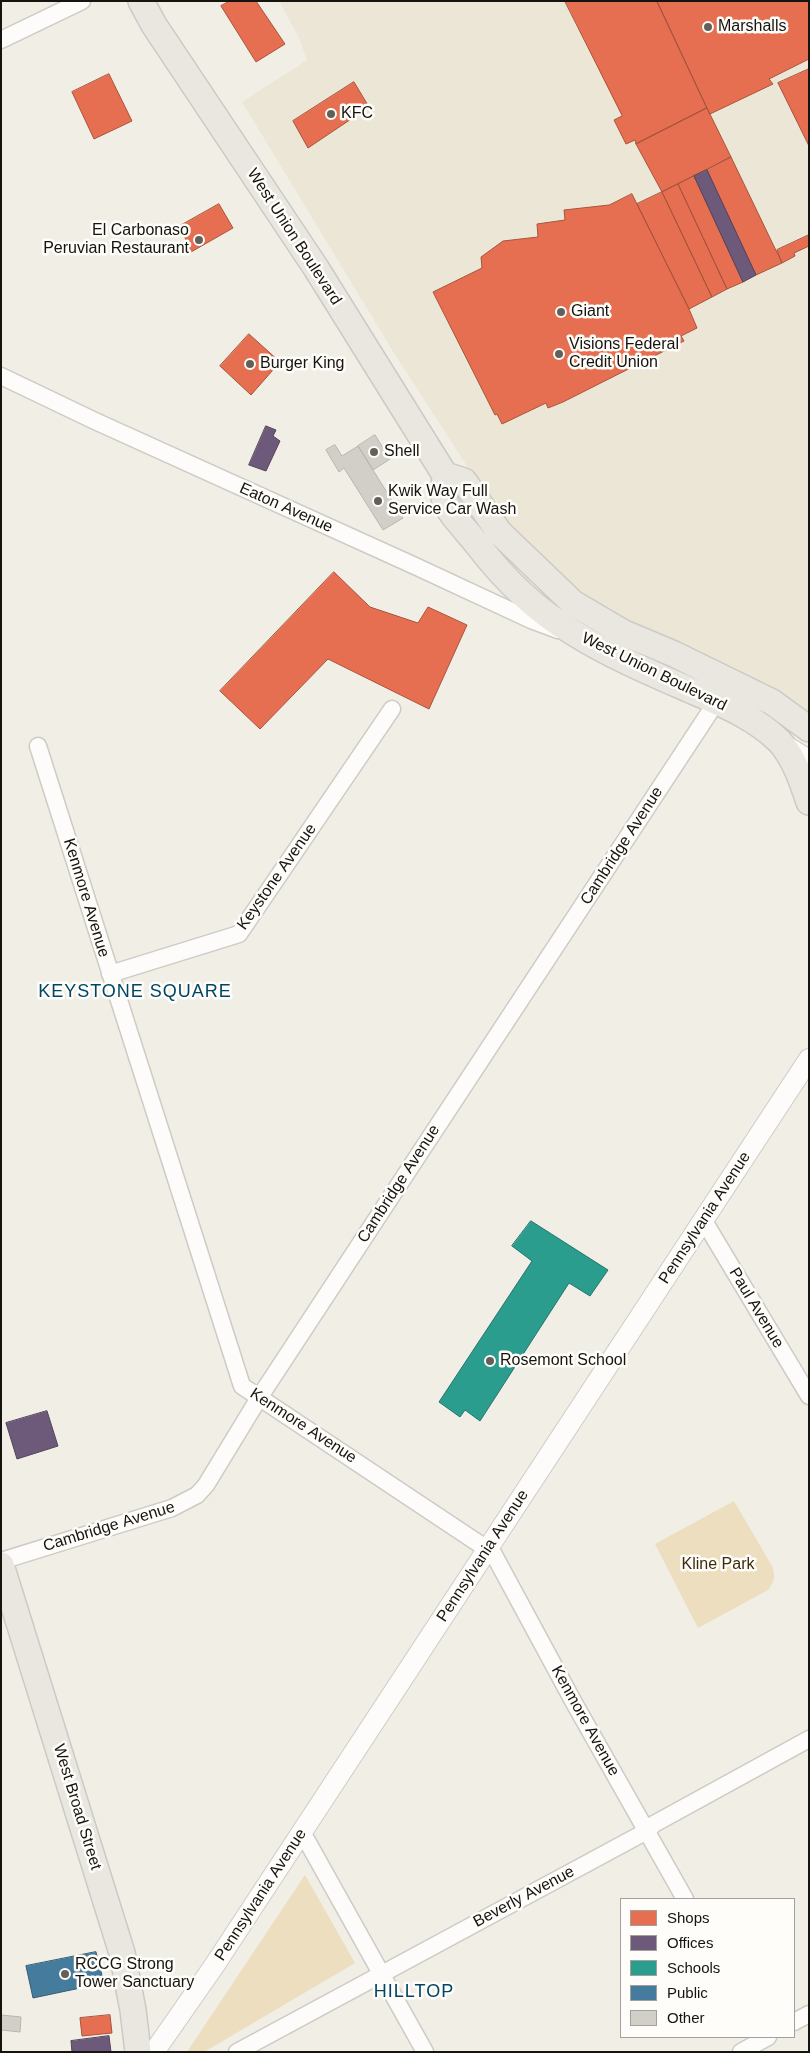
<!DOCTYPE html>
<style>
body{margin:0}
#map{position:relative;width:810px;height:2053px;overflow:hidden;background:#f1eee6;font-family:Arial,sans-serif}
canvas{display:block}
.frame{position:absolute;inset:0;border:2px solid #16140f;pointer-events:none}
.legend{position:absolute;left:620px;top:1898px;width:175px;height:140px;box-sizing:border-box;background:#fefdfa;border:1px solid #a1a09c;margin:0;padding:6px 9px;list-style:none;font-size:15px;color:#16140f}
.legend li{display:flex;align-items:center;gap:10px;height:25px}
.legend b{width:25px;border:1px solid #a1a09c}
</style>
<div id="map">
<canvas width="810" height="2053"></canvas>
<div class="frame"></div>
<ul class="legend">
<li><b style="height:14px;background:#e76f51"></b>Shops</li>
<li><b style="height:14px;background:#6d597a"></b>Offices</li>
<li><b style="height:14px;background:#2a9d8f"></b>Schools</li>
<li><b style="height:14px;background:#457b9d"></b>Public</li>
<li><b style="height:14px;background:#d2cfc9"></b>Other</li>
</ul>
</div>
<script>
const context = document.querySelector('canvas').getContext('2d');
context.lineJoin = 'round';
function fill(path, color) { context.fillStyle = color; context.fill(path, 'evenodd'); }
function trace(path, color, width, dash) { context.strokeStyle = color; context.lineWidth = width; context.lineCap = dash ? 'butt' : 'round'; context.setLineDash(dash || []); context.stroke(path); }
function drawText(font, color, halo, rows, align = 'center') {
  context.font = font + ' Arial,sans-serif'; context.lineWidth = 5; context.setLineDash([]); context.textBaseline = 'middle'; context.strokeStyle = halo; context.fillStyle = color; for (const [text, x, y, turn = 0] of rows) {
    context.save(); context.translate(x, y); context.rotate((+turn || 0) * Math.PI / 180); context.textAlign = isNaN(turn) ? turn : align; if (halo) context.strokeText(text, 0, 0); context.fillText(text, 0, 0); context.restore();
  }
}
const built = new Path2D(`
 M279,1H809V719L616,618L575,594L522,547L489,500L394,353L242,102L307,60L298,36Z`);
const green = new Path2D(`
 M734,1501L772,1566C776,1577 774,1582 768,1590L698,1628L655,1544Z
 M305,1875L355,1963L204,2052H187Z`);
const shops = new Path2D(`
 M230,1H256L285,44L256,62L221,6Z
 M565,1H657L707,108L636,144L635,140L626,144L614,120L622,116Z
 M657,1H809V59L769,79L773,84L710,114Z
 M809,69V146L778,83Z
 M109,74L132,121L94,139L72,92Z
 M354,82L369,107L308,148L293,121Z
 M707,108L731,157L662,192L636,144Z
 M731,157L782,263L756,275L707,170Z
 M694,176L743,282L727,289L678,184Z
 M678,184L727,289L712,297L662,192Z
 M662,192L712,297L689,309L637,204Z
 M632,194L689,309L697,328L681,336L684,341L563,402L548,408L546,403L502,424L497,414L495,415L433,292L482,268L481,257L503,241L538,237L537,224L565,220L564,210L609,205Z
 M219,204L233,228L191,252L180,226Z
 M809,235V246L794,253L795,256L782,263L777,250Z
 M249,334L280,362L251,395L220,366Z
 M334,572L370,607L418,623L428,607L467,625L429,709L328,659L260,729L220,691Z
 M110,2015L112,2033L82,2036L80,2018Z`);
const offices = new Path2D(`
 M707,170L756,275L743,282L694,176Z
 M266,426L276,430L273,436L280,441L266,471L249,465Z
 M47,1411L58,1446L17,1459L6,1423Z
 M109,2036L111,2052H72L71,2041Z`);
const schools = new Path2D(`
 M531,1221L608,1270L590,1296L569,1283L480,1421L465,1410L460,1417L439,1402L532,1261L512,1246Z`);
const public = new Path2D(`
 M96,1952L104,1983L33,1998L26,1966Z`);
const building = new Path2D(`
 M375,435L390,459L373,470L358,446Z
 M335,445L342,456L358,446L403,518L383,530L344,468L339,472L326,450Z
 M1,2015L21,2017L20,2032L1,2030Z`);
const minor = new Path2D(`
 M1,40L82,1
 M1,376L95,421L415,566L531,620L558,630
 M38,746L242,1386L493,1553L573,1701L685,1899
 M110,974L239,934L392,709
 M704,1221L809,1396
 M1,1561L172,1508L197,1495L206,1485L259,1398L381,1212L717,701
 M302,1832L425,2052
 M794,2022L809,2014
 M237,2052L647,1831L654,1824L809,1739
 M741,2052L768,2037`);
const tertiary = new Path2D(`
 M781,743L809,760
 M154,2052L214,1966L809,1059`);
const primary = new Path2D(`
 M141,1L154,25L316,268L445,475C445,483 442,494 445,502C447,510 470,535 477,544C503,578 537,611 574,633C611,656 651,673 690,690C720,703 755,717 779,741C794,757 802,781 809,802
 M445,475L464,481L499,532L573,603L624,633L674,654L772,702L809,729
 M1,1565L122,1953L133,2010L138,2052`);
const markers = [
 [708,27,5,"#63605a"],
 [331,114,5,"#63605a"],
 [199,240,5,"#63605a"],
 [561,312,5,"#63605a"],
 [559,354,5,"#63605a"],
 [250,364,5,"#63605a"],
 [374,452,5,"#63605a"],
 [378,501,5,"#63605a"],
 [490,1361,5,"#63605a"],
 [65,1974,5,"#63605a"]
];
const poiNames = [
 ["Marshalls",718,27],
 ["KFC",341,114],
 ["El Carbonaso",189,231,"right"],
 ["Peruvian Restaurant",189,249,"right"],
 ["Giant",571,312],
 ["Visions Federal",569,345],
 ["Credit Union",569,363],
 ["Burger King",260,364],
 ["Shell",384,452],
 ["Kwik Way Full",388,492],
 ["Service Car Wash",388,510],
 ["Rosemont School",500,1361],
 ["RCCG Strong",75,1965],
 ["Tower Sanctuary",75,1983]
];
const streetNames = [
 ["West Union Boulevard",294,237,57],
 ["Eaton Avenue",286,508,24],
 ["West Union Boulevard",654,672,26],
 ["Cambridge Avenue",622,846,-57],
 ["Keystone Avenue",277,877,-55],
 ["Kenmore Avenue",86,898,73],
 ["Cambridge Avenue",399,1184,-57],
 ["Pennsylvania Avenue",705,1218,-57],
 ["Paul Avenue",756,1308,59],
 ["Kenmore Avenue",303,1426,33],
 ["Cambridge Avenue",109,1527,-17],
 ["Pennsylvania Avenue",483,1556,-57],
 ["Kenmore Avenue",585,1721,61],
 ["West Broad Street",77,1807,73],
 ["Pennsylvania Avenue",261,1895,-57],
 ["Beverly Avenue",524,1897,-28]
];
const parkNames = [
 ["Kline Park",718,1565]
];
const neighbourhoodNames = [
 ["KEYSTONE SQUARE",135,992],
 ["HILLTOP",414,1992]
];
fill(built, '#ece6d6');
fill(green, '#ecdebe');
fill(shops, '#e76f51');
trace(shops, '#a8543d', 1);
fill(offices, '#6d597a');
trace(offices, '#53445a', 1);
fill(schools, '#2a9d8f');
trace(schools, '#247469', 1);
fill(public, '#457b9d');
trace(public, '#375c72', 1);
fill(building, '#d2cfc9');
trace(building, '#b8b5af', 1);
trace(minor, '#cecbc5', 19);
trace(tertiary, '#cecbc5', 22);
trace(primary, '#cccac6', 28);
trace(minor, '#fdfcfb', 16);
trace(tertiary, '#fdfcfb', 20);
trace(primary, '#eae7e0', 25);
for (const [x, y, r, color] of markers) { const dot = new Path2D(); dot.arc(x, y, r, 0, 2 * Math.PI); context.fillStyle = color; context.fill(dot); trace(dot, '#fefdfa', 2); }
drawText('16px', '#16140f', '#fefdfa', poiNames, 'left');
drawText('16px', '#16140f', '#fefdfa', streetNames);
drawText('16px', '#3b2c0b', '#fefdfa', parkNames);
context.letterSpacing = '1px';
drawText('18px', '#004664', '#fefdfa', neighbourhoodNames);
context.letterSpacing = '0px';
</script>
